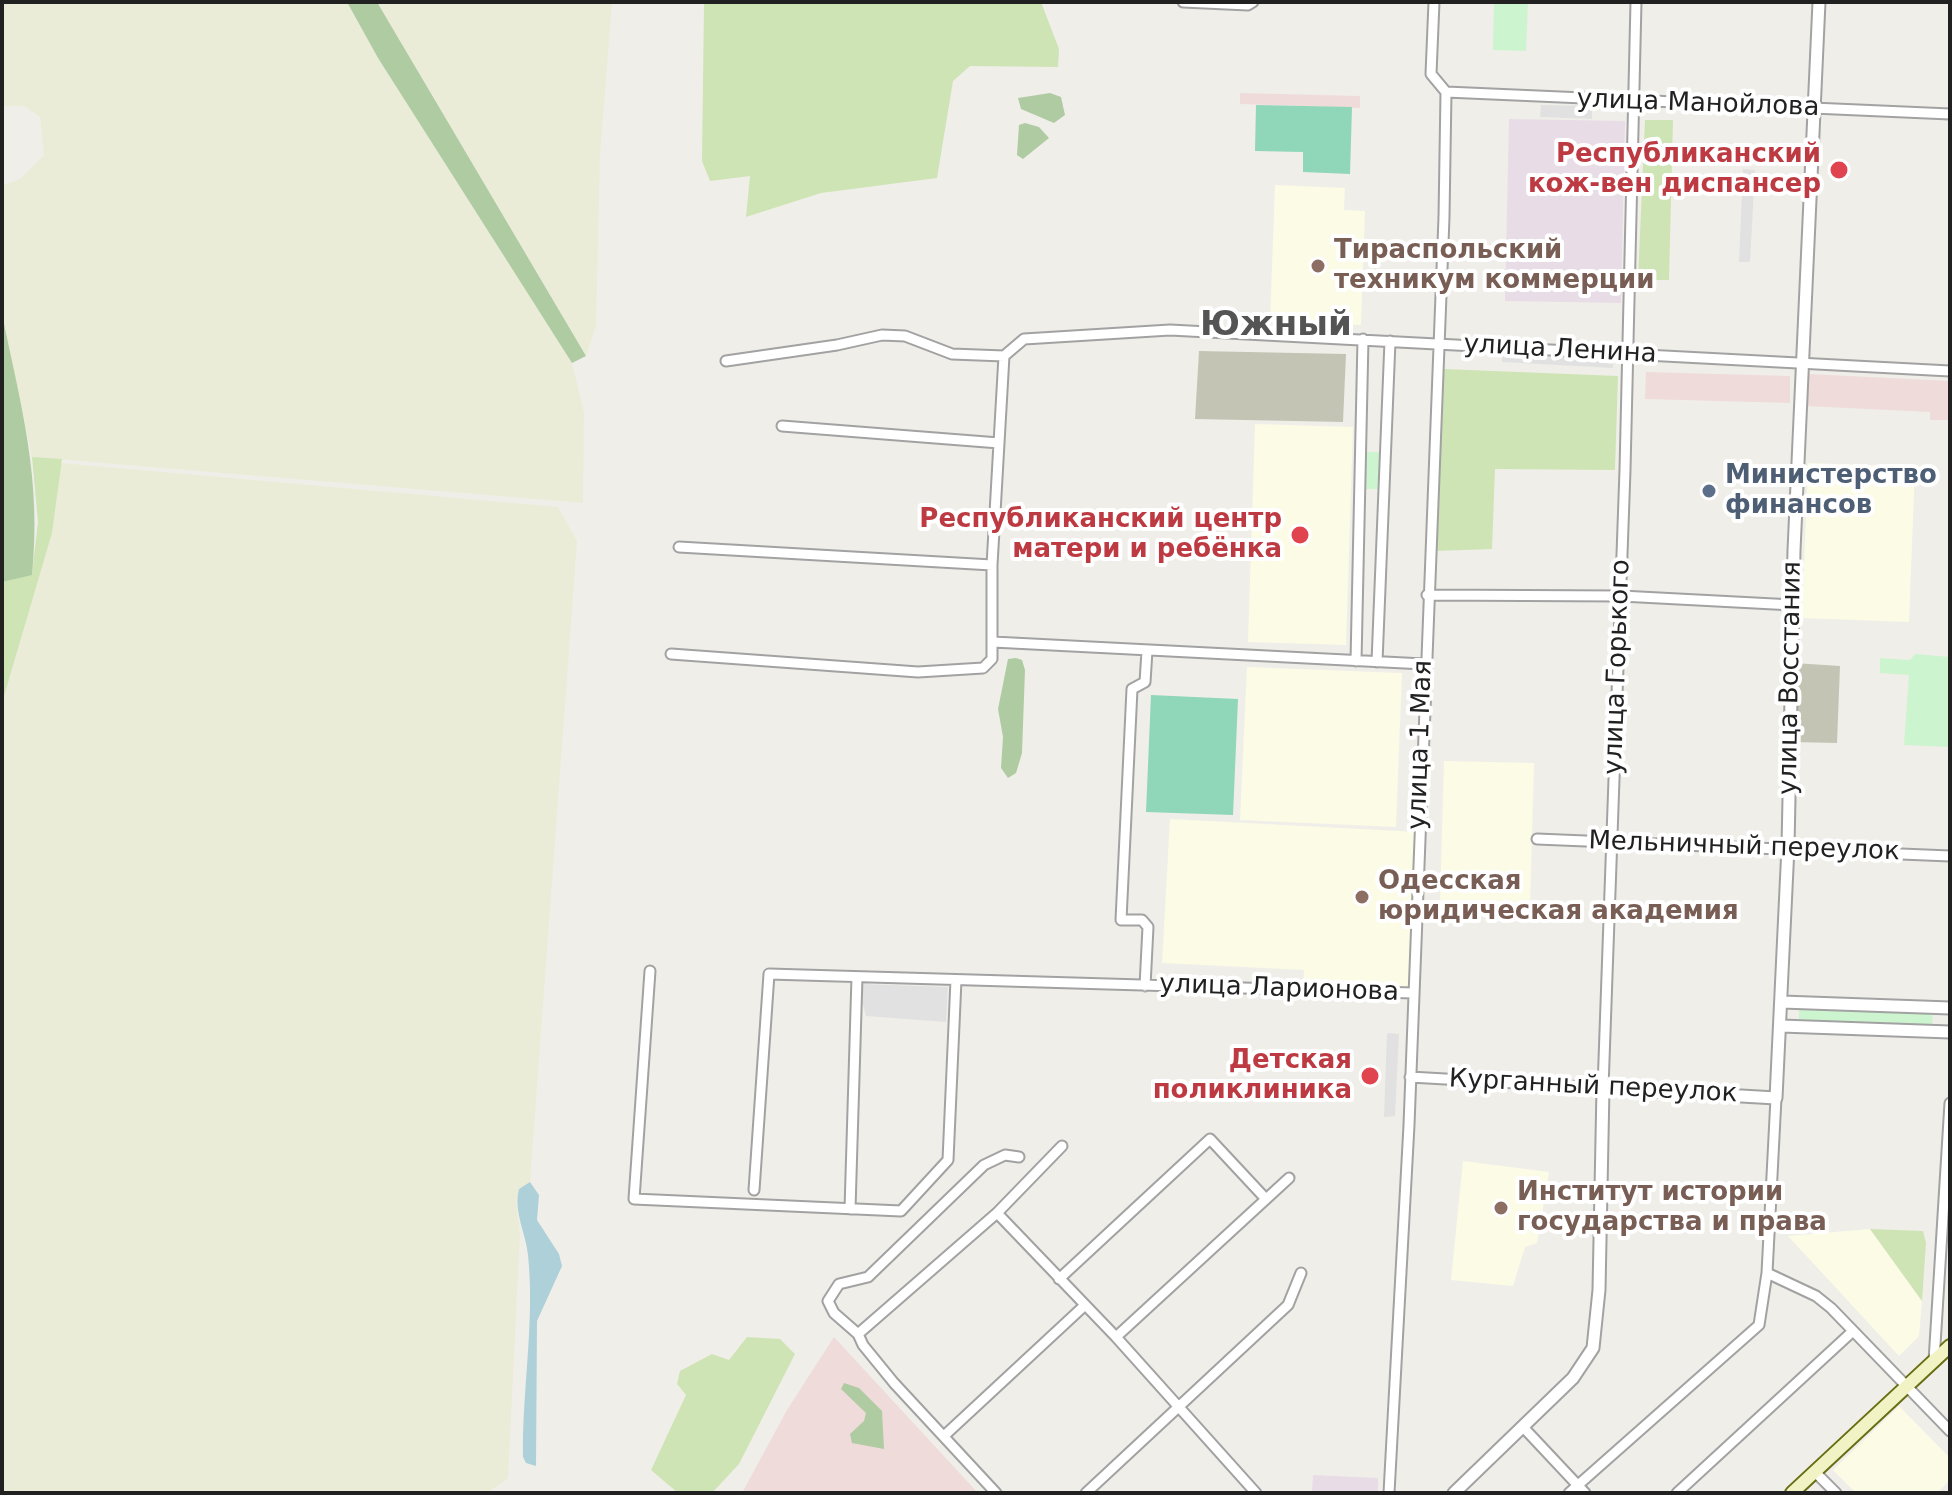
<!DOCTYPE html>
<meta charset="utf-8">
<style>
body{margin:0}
#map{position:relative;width:1952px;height:1495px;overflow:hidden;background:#f0eee9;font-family:"DejaVu Sans",sans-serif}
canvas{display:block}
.frame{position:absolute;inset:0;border:4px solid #212121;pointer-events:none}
</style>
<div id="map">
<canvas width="1952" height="1495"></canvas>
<div class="frame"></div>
</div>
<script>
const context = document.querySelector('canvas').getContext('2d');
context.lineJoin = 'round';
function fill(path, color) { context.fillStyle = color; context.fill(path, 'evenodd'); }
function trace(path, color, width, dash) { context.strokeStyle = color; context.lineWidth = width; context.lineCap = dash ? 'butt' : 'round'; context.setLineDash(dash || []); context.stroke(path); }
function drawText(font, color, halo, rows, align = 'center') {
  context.font = font + ' "DejaVu Sans",sans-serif'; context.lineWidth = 8; context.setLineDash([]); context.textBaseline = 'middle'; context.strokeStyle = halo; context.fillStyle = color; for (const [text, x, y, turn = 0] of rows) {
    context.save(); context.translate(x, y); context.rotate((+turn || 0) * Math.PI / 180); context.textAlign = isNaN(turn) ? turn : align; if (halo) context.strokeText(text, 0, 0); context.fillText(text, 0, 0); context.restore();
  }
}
const commercial = new Path2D(`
 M1240,93L1360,96V108L1240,104Z
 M1646,372L1790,376V403L1645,399Z
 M1808,374L1950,381V420H1930V412L1806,406Z
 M834,1337L978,1493H742L787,1410Z`);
const industrial = new Path2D(`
 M1509,119L1625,121L1621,303L1505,301Z
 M1313,1475L1378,1478V1493H1312Z`);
const education = new Path2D(`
 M1275,185L1345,188L1344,210L1365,211L1361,325L1270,322Z
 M1255,424L1353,427L1346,645L1248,642Z
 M1808,463L1915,467L1909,622L1802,618Z
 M1247,667L1402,673L1396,827L1240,820Z
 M1444,761L1534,763L1530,906L1440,903Z
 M1170,819L1418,832L1413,993L1303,990L1304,970L1162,963Z
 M1463,1161L1549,1172L1537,1243L1525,1247L1513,1286L1451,1280Z
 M1870,1229L1922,1301L1919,1336L1899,1356L1788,1236Z
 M1899,1406L1950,1458V1480L1937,1493H1856L1833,1470Z`);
const construction = new Path2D(`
 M1199,351L1346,354L1343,422L1195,419Z
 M1794,663L1840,666L1837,743L1792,742Z`);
const farmland = new Path2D(`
 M2,2H347L378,58L572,363L584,413L583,503L32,457L2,314V186L20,179L44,155L40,117L24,106H2Z
 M377,2H612L600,156L596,326L586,356Z
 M61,463L558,507L577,541L530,1182L519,1189L516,1201L520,1233L508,1478L488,1493H2V703L52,533Z`);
const grass = new Path2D(`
 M704,2H1041L1059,49L1058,67L970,66L953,81L937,178L821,193L746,217L750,176L710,181L702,161Z
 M1645,120H1673L1669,280H1638Z
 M1444,369L1618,376L1615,470L1495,469L1492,549L1435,551Z
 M32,457L62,459L52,533L2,703V582L32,574L38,522Z
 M1870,1229L1923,1231L1926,1243L1922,1301Z
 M747,1337L780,1339L795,1354L739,1464L712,1493H678L651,1470L686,1395L677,1384L680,1371L712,1354L729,1360Z`);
const forest = new Path2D(`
 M347,2H377L586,356L572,363L378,58Z
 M1050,93L1061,97L1065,115L1054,123L1021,109L1018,98Z
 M1025,123L1039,127L1049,138L1023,159L1017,155L1019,125Z
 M2,314C21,406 42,479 32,575L2,582Z
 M1016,658L1022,660L1025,670L1022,753L1016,773L1008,778L1001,768L1003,737L998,709L1008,659Z
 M844,1383L859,1388L882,1411L884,1449L852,1443L850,1434L864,1421L866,1413L841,1389Z`);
const park = new Path2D(`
 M1494,2H1528L1526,51L1493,50Z
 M1365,452H1382L1381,489H1364Z
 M1915,654L1950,657V747L1904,745L1909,675L1880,673V658L1910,660Z
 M1799,1007L1933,1012L1932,1027L1799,1022Z`);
const pitch = new Path2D(`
 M1256,105L1352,107L1350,174L1303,172V152L1255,151Z
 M1151,695L1238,699L1233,815L1146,812Z`);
const parking = new Path2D(`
 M1541,105L1592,106V119L1540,117Z
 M1743,169L1755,170L1750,262H1739Z
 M1503,348L1613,353V368L1502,362Z
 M863,984L948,987L946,1022L866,1016L861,997Z
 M1387,1033L1399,1034L1395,1116L1384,1117Z`);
const water = new Path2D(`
 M530,1182L539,1195L537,1220L559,1254L562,1266L537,1321L536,1466L526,1463L523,1457C522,1390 535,1322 528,1255C526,1233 513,1211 519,1189Z`);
const minor = new Path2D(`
 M1183,2L1248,5L1253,2
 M1446,92L1950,114
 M726,361L837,345L882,335L905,336L952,354L1004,356L1024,339L1170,330L1950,371
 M782,426L999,443
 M679,547L992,565
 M1427,595L1621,596L1793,605
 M993,642L1424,664
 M671,654L918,672L983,668L992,659V565L1004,356
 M1356,661L1363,339
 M1377,662L1390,341
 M1537,839L1950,856
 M650,971L634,1199L901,1211L948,1160L956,980
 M1145,986L1148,927L1142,920H1121L1132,689L1145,682L1147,651
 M1410,1077L1603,1088L1625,470L1636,2
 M754,1190L769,974L1413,993
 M850,1209L857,977
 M997,1213L1116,1337L1256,1493
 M1767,1273L1816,1296L1831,1308L1950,1431
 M1059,1279L1210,1139L1265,1198
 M858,1334L997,1213L1062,1146
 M1116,1337L1289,1178
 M1934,1361L1950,1103
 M1523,1427L1585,1493
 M945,1435L1084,1306
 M1815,1472L1836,1493
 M996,1493L894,1383L863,1345L858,1334L834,1313L828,1301L839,1284L868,1277L984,1165L1005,1155L1019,1157
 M1086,1493L1288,1305L1301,1273
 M1389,1493L1409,1125L1444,217L1446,92L1431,74L1434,2
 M1569,1493L1759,1325L1767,1273L1776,1098
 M1677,1493L1853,1331`);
const tertiary = new Path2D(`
 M1782,1002L1950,1008
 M1781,1026L1950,1032
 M1454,1493L1573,1378L1593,1348L1599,1290L1603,1088L1776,1098L1788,847L1794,550L1819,2`);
const secondary = new Path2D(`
 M1792,1493L1950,1346`);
const markers = [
 [1839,170,10,"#e0444e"],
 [1318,266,8,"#8d6e63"],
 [1709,491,8,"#5c6f8a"],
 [1300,535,10,"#e0444e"],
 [1362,897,8,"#8d6e63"],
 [1370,1076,10,"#e0444e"],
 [1501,1208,8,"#8d6e63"]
];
const streetNames = [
 ["улица Манойлова",1698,104,2],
 ["улица Ленина",1560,350,3],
 ["улица Горького",1618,667,-88],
 ["улица Восстания",1791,678,-89],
 ["улица 1 Мая",1421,745,-88],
 ["Мельничный переулок",1744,847,2],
 ["улица Ларионова",1279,989,2],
 ["Курганный переулок",1593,1087,3]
];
const healthNames = [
 ["Республиканский",1821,155],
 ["кож-вен диспансер",1821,185],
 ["Республиканский центр",1282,520],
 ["матери и ребёнка",1282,550],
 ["Детская",1352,1061],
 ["поликлиника",1352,1091]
];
const educationNames = [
 ["Тираспольский",1334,251],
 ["техникум коммерции",1334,281],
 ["Одесская",1378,882],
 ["юридическая академия",1378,912],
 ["Институт истории",1517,1193],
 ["государства и права",1517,1223]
];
const serviceNames = [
 ["Министерство",1725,476],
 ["финансов",1725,506]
];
const districtNames = [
 ["Южный",1276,326]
];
fill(commercial, '#efdbda');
fill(industrial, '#e8dce6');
fill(education, '#fcfbe6');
fill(construction, '#c4c4b5');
fill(farmland, '#ebecd7');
fill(grass, '#cee4b5');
fill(forest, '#afcba2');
fill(park, '#ccf4ce');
fill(pitch, '#90d6b9');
fill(parking, '#e1e1e1');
fill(water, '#aed0d9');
trace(minor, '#a2a2a2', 13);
trace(tertiary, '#a2a2a2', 15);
trace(secondary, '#676e12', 16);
trace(minor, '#fff', 9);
trace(tertiary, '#fff', 11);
trace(secondary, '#f2f3c4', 12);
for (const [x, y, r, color] of markers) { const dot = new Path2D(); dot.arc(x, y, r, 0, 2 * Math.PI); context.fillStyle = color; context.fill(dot); trace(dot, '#fff', 3); }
drawText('26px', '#212121', '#fff', streetNames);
drawText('bold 26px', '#be3a42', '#fff', healthNames, 'right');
drawText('bold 26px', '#785e54', '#fff', educationNames, 'left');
drawText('bold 26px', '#4e5e75', '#fff', serviceNames, 'left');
drawText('bold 34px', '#545454', '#fff', districtNames);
</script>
